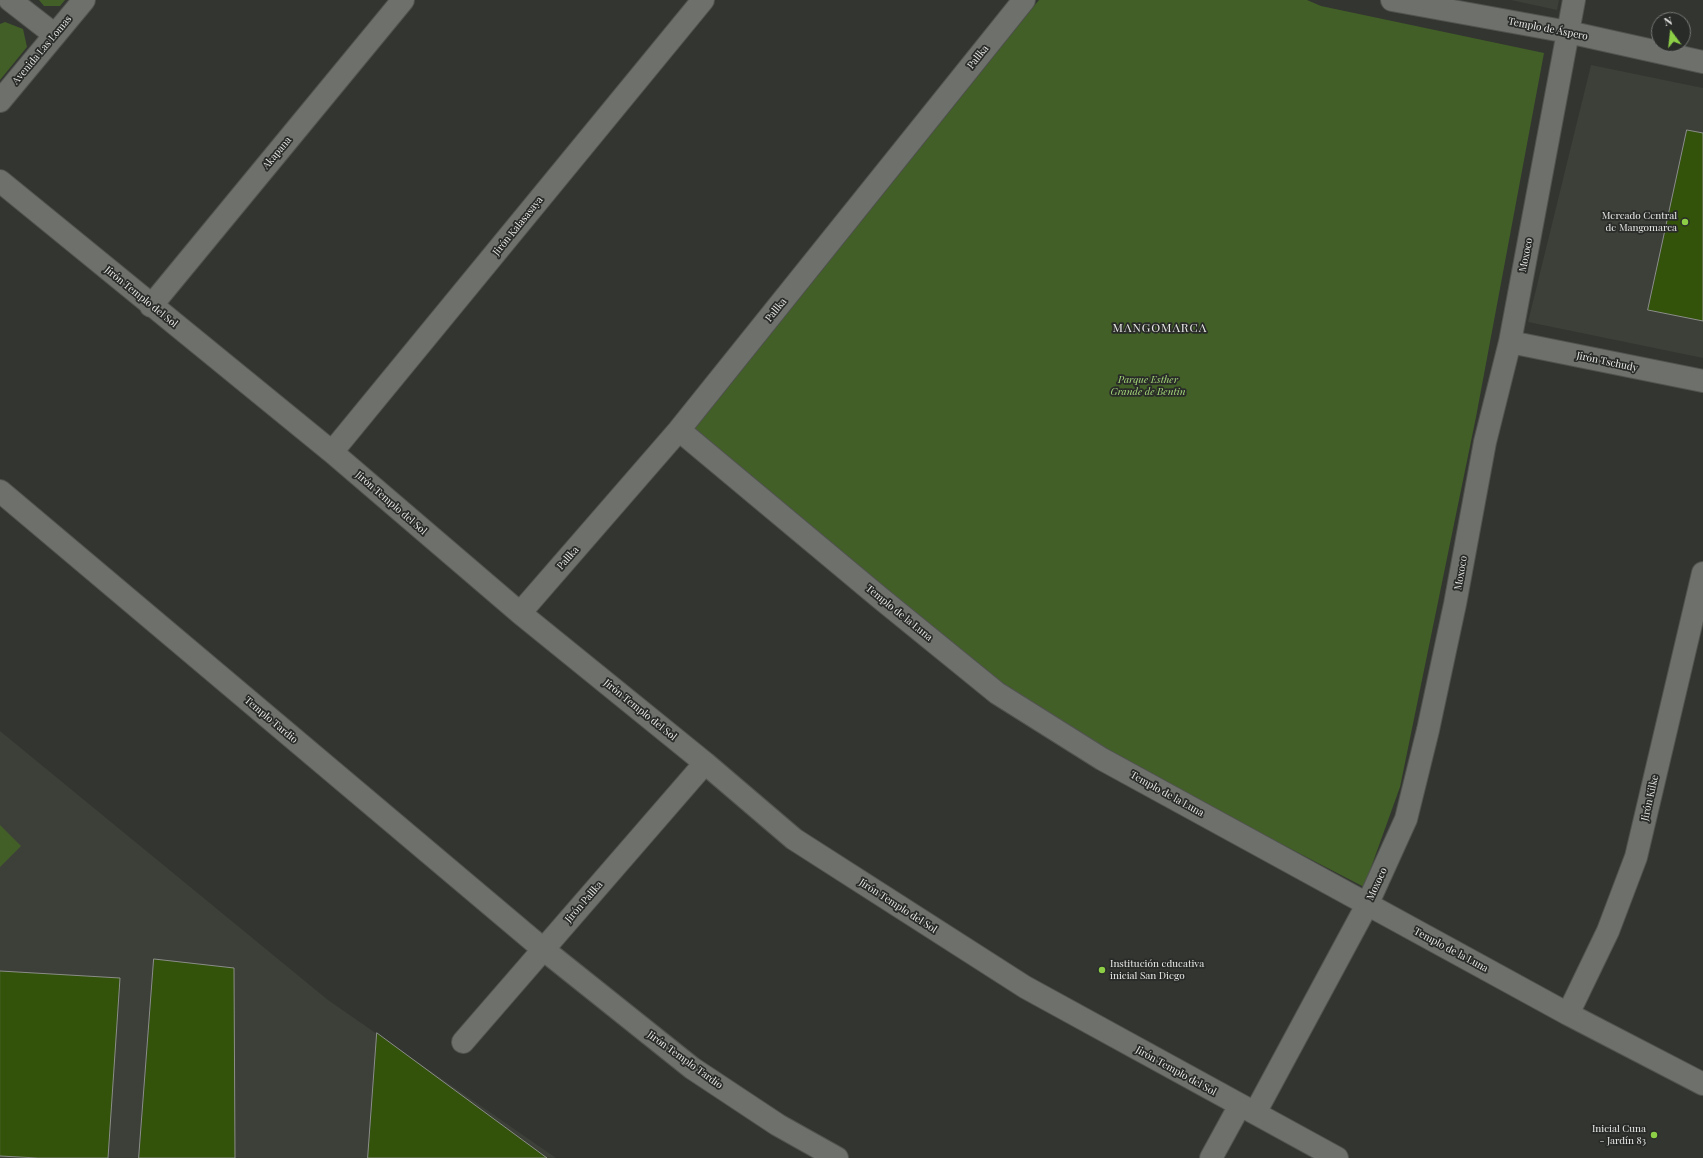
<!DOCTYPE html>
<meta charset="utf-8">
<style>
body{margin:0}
#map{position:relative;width:1703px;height:1158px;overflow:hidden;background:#333531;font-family:"Playfair Display",serif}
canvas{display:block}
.north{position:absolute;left:1651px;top:12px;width:40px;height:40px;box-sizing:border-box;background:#292b28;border:1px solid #767875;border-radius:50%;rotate:345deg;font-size:11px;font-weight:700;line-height:16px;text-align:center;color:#eaebe9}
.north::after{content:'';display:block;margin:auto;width:14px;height:18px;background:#8cce46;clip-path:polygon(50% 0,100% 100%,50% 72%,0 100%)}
</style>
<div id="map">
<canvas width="1703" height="1158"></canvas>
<div class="north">N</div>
</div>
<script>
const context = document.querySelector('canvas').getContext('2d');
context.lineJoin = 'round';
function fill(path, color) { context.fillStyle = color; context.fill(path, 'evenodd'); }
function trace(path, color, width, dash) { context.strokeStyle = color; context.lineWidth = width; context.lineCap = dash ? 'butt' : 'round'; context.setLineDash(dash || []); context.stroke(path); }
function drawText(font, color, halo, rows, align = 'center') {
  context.font = font + ' "Playfair Display",serif'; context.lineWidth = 3.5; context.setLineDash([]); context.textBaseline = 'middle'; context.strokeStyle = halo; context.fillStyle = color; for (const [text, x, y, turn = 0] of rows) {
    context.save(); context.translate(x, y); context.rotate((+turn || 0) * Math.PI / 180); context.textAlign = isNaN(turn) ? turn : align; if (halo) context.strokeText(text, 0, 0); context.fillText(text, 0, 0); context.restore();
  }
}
const built = new Path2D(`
 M1511,0H1559L1557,10Z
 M1591,65L1703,88V358L1528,322Z
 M0,731L328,1000L556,1158H0Z`);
const green = new Path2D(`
 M39,0H65L60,6H44Z
 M1039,0H1307L1321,6L1544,53L1476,417L1400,787L1364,887L1116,758L979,671L693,431Z
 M5,22L23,29L27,47L0,80V24Z
 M0,825L21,846L0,867Z`);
const building = new Path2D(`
 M1687,130L1703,133V321L1648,310Z
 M154,959L234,968L235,1158H139Z
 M0,971L120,978L108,1158H38L0,1156Z
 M377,1033L547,1158H368Z`);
const minor = new Path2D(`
 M10,0L55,35
 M1392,0L1568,32L1703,62
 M0,101L84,0
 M0,181L332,452L520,613L705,763L794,839L1025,987L1337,1158
 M151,306L403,0
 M1510,342L1703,381
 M679,430L879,597L997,693L1102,759L1568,1014L1703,1084
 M332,452L703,0
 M0,491L543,949L692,1068L778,1125L837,1158
 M520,613L679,430L1024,0
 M1568,1014L1608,931L1636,857L1703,573
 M463,1042L705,763
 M1255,1113L1367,905L1406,819L1428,730L1455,604L1485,442L1510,342L1574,0
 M1211,1158L1240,1105`);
const markers = [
 [1685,222,4,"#8cce46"],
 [1102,970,4,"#8cce46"],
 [1654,1135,4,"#8cce46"]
];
const streetNames = [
 ["Templo de Áspero",1548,29,11],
 ["Avenida Las Lomas",42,50,-50],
 ["Pallka",978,57,-51],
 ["Akapana",277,153,-50],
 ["Jirón Kalasasaya",518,226,-51],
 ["Moxoco",1526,255,-79],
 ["Jirón Templo del Sol",141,297,39],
 ["Pallka",776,310,-51],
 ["Jirón Tschudy",1607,362,12],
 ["Jirón Templo del Sol",391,503,41],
 ["Pallka",568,558,-49],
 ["Moxoco",1461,573,-80],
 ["Templo de la Luna",899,613,39],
 ["Jirón Templo del Sol",640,710,39],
 ["Templo Tardio",271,720,40],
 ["Templo de la Luna",1167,794,29],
 ["Jirón Kilke",1650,798,-77],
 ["Moxoco",1377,884,-65],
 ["Jirón Pallka",584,902,-49],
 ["Jirón Templo del Sol",898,906,33],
 ["Templo de la Luna",1451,950,28],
 ["Jirón Templo Tardío",685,1060,36],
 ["Jirón Templo del Sol",1176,1071,29]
];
const poiNames = [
 ["Mercado Central",1677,216],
 ["de Mangomarca",1677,228],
 ["Institución educativa",1110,964,"left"],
 ["inicial San Diego",1110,976,"left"],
 ["Inicial Cuna",1646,1129],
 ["- Jardín 83",1646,1141]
];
const parkNames = [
 ["Parque Esther",1148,380],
 ["Grande de Bentin",1148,392]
];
const quarterNames = [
 ["MANGOMARCA",1160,328]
];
fill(built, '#3c4038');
fill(green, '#425f27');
fill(building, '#325309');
trace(building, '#8b8d89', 1);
trace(minor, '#51534f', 24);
trace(minor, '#6e706c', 22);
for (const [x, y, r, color] of markers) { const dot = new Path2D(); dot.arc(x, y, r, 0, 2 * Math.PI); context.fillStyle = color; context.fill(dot); trace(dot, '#292b28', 1.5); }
drawText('10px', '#eaebe9', '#292b28', streetNames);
drawText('10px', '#eaebe9', '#292b28', poiNames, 'right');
drawText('italic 10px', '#a5d879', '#292b28', parkNames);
context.letterSpacing = '1px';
drawText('12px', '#eaebe9', '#292b28', quarterNames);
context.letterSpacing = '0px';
</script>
